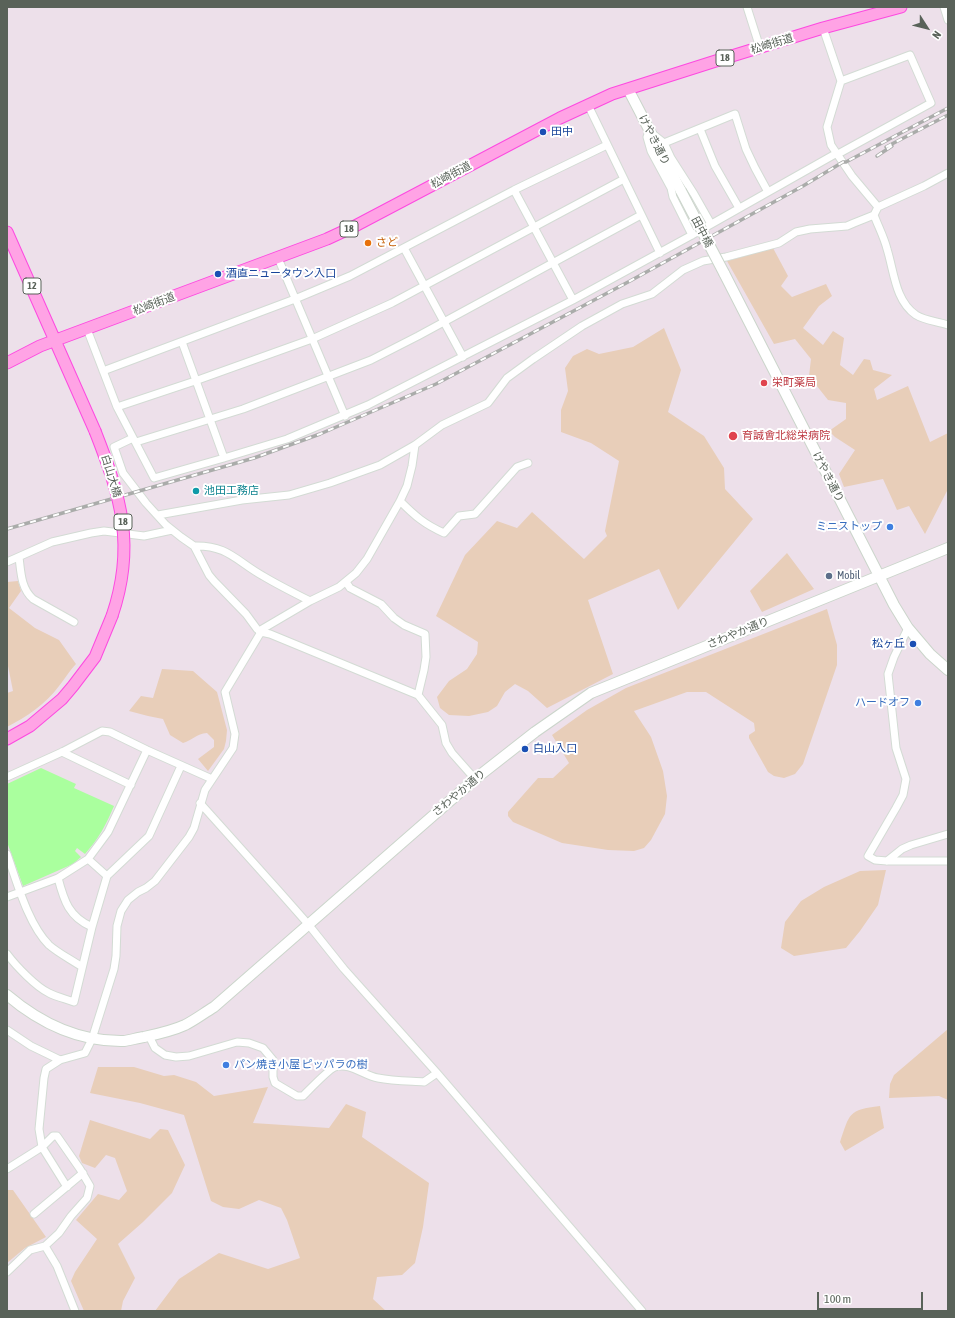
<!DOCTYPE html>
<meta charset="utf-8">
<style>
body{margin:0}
#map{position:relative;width:955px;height:1318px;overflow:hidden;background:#ede0ea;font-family:"Asap Condensed",sans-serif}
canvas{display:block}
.frame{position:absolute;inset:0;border:8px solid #596259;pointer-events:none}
.north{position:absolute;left:907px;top:8px;width:40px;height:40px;-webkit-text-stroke:3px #fff;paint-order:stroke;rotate:126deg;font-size:11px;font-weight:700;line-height:16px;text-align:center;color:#596259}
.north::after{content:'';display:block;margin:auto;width:14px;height:18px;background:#596259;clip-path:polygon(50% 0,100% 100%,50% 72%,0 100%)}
.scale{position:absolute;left:817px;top:1292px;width:106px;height:18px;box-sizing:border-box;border:2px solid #596259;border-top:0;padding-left:5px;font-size:12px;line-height:14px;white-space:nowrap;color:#596259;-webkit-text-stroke:3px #fff;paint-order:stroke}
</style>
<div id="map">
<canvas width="955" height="1318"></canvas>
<div class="frame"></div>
<div class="north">N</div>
<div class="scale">100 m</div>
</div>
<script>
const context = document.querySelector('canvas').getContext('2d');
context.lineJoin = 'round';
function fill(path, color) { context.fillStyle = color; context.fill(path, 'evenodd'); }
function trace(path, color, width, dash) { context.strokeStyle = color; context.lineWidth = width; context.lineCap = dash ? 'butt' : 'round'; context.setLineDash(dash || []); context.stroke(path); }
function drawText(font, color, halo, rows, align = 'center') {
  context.font = font + ' "Asap Condensed","Noto Sans JP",sans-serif'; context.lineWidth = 4; context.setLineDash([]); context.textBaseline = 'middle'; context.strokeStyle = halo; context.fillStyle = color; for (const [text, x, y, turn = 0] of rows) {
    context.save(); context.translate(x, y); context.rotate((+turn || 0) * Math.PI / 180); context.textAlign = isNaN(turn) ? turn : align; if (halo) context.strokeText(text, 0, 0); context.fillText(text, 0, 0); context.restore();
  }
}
const green = new Path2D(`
 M773,248L788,276L781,286L792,297L826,284L832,296L819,306L803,328L823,345L833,331L844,338L840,365L853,375L864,359L870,360L873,370L892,375L874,389L877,400L908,386L930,442L948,433V489L925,534L909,506L897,510L883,479L844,487L839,474L855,450L835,437L829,431L846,419V403L828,400L809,376L811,359L795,339L774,344L727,261Z
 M664,328L681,370L668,412L704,436L724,468L725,489L753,519L678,610L659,569L588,600L613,674L547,708L528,691L515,684L505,692L497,706L488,712L469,716L449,715L440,708L437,697L449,681L467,669L477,654L478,642L436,616L465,555L497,521L517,528L532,512L584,559L607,536L605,531L619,461L591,443L561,432V410L568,391L565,368L573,356L587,349L599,354L633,347Z
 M787,553L814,589L762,612L750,591Z
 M18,581L21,591L9,608L35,628L59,640L76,664C69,671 65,679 59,686C46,704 26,717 7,727V693L13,691L7,661V582Z
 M827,609L837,645V665L803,764L795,774L784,778L774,776L768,772L749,738V735L755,731L754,723L706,692H687L634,711L651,737L663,771L667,796L665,814L651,840L644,848L634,851L608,850L562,843L513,822L508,816V812L538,778H553L569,763L552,735L587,710L626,688Z
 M162,669L193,671L217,692L227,730L226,741L224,749L208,771L198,759L214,747V740L207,733C196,734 193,740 183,743L170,735L163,719L148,716L129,711L141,696L153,698Z
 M886,870L878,905L860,931L846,948L794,956L781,948L785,922L801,901L824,887L860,871Z
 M948,1029V1100L939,1096L889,1098L890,1084L894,1075Z
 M98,1067H134L164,1076L174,1075L196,1082L214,1096L268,1087L253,1123L329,1128L346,1104L366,1112L362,1137L429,1183L423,1227L415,1263L402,1275L377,1277L373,1299L386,1311H155L179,1279L219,1253L268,1269L300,1258L287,1220L281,1208L259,1200L239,1209L223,1207L211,1201L184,1115L140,1103L90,1093Z
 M880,1106L884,1128L845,1151L840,1142C850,1113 848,1110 880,1106Z
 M90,1120L150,1139L160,1129L168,1130L185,1165L172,1193L143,1222L118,1244L135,1278L123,1301L121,1311H84L71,1281L75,1272L97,1239L76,1220L98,1194L119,1200L127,1191L115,1158L106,1155L95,1168L82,1163L79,1156Z
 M7,1190H13L46,1237L25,1248L7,1263Z`);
const water = new Path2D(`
 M41,768L76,784L74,788L114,806C106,825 99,838 85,854L77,848L75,851L81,857L73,864L23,886L7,842V784Z`);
const street = new Path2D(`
 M747,7L760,48
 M944,7L948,20
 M823,28L841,81L827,127L831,145L852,176L878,207
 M588,105L660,253
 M700,129L715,166L739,208
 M664,143L735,114L746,149L755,168L768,192
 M838,154L931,103L910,55L841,81
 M514,190L573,300
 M874,215C878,226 884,237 887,249C894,271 895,301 916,315C926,321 937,321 948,325
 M692,235L673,197L671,188L651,151L647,137L649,131L664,143L671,158L694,194L711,224
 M404,248L463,357
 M278,258L345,416
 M87,329L117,407L154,478L224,458L287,439L368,405L573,300L692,235L837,153
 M182,342L224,458
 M103,371L295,299L350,276L514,190L607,145
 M117,407L195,381L312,339L392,303L624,179
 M136,442L243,409L371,360L418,336L641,215
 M400,501C415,516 424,524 444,533L459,516L475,514L517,467L528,463
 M158,515L242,500L289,495L330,483L380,465L415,445L442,425L488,403L507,378L533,359L582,326L622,304L652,294L683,270L703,261L726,257L779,243L796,232L810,229L847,226L854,223L874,215L878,207L924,186L948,173
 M194,546C228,545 236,561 263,576C278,585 294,593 310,601
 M19,557C21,573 21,588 33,599L74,622
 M7,562L52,542L91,533L104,531L144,536L172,530
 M346,582L350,588L381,604L394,618L404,625L425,634L426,657L424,670L418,695
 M908,628L894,657L888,674L896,748L906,779L903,795L896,808L868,856L875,860L887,861H948
 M259,631L310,601L339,587L356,573L367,559L400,501L407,486L412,466L415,445
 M261,632L270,634L418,695L442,725L446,743L452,753L475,779
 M62,752L131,785
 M7,777L62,752L102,731L110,732L147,750L212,779
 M200,803L278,890L308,924L344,969L437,1073L642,1311
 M7,854C17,882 28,924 49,945C58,953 72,960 82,967
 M88,859L107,876
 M887,861L902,849L911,845L948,834
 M58,878C64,901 69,917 92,927
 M7,897L58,878L88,859L108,832L147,750
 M7,954C16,966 36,987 49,993C57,997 66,999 74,1002L92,927L107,876L149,836L181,766
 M7,1030L31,1046L60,1060
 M149,1036L155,1048L165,1055L176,1057L189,1056L237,1042L249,1043L263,1048L273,1060V1077L275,1083L297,1096H303C309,1090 329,1069 335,1067C350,1062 364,1076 378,1078C393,1081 409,1081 424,1082L437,1073
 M42,1147L39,1129L44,1078L46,1069L60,1060L85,1053L92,1039L114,969L116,956L117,926L121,911L128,900L138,892L146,888L155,881L189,837L194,828L205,790L233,748L235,734L225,692L261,632L257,629L246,614L214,581L209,575L194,546L181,537L166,525L146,503L123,473L114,447L133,438
 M7,1169L42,1147L67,1187
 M34,1214L83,1173
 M45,1246L57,1266L75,1311
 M7,1272L30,1250L45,1246L59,1233L71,1216L87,1198L90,1186L80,1169L57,1136H53L42,1147`);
const secondary = new Path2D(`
 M628,89L681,191
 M724,273L894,605L908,628L930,654L948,670
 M7,995C40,1023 80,1042 124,1041C130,1040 138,1038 144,1037C158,1034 172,1031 185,1025C195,1020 204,1013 214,1007L475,779L535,732L591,693L948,548`);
const primary = new Path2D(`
 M7,232L95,431
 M7,363L40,346L327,239L355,226L560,118L612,94L722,59L823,28L901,7
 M7,739L30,726L62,699L73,686L95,657L112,616`);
const rail = new Path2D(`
 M886,147L948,115
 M877,156L892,146
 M7,529L254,458L320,434L436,384L630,281L803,186L843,162H846L948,108`);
const secondaryBridge = new Path2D(`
 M681,191L724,273`);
const primaryBridge = new Path2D(`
 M95,431C121,497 136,546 112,616`);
const markers = [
 [543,132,4,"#1a4fb4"],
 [368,243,4,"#e8710a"],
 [218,274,4,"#1a4fb4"],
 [764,383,4,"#e0444e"],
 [733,436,5,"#e0444e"],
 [196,491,4,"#0f9aa8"],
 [890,527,4,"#3f7fe0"],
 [829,576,4,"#5c6f8a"],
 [913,644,4,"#1a4fb4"],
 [918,703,4,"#3f7fe0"],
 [525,749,4,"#1a4fb4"],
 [226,1065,4,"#3f7fe0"]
];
const shields = [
 [725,58,18],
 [349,229,18],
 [32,286,18],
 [123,522,18]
];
const shieldNames = [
 ["18",725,58],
 ["18",349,229],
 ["12",32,286],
 ["18",123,522]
];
const streetNames = [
 ["松崎街道",772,44,-17],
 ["けやき通り",654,140,63],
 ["松崎街道",451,175,-28],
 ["田中橋",702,232,62],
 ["松崎街道",154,304,-21],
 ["白山大橋",111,476,73],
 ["けやき通り",828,477,63],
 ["さわやか通り",738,633,-22],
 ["さわやか通り",459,793,-40]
];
const transitNames = [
 ["田中",551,132],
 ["酒直ニュータウン入口",226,274],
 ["松ヶ丘",905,644,"right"],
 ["白山入口",533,749]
];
const foodNames = [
 ["さど",376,243]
];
const healthNames = [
 ["栄町薬局",772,383],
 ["育誠會北総栄病院",742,436]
];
const cultureNames = [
 ["池田工務店",204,491]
];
const shopNames = [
 ["ミニストップ",882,527],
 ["ハードオフ",910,703],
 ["パン焼き小屋 ピッパラの樹",234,1065,"left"]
];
const serviceNames = [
 ["Mobil",837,576]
];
fill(green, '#e8ceb9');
fill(water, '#aaff9e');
trace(street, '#d3dbd4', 9);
trace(secondary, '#cbd5cb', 12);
trace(primary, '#fd49e0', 13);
trace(street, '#fff', 7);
trace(secondary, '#fff', 10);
trace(primary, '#ffa3e5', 11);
trace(rail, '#aaacaa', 3.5);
trace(rail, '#fff', 2, [6]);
trace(secondaryBridge, '#cbd5cb', 12, []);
trace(primaryBridge, '#fd49e0', 13, []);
trace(secondaryBridge, '#fff', 10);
trace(primaryBridge, '#ffa3e5', 11);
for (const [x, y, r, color] of markers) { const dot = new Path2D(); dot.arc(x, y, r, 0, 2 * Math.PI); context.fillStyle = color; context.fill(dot); trace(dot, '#fff', 1.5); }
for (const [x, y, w] of shields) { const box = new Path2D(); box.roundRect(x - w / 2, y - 8, w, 16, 3); context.fillStyle = '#fff'; context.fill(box); trace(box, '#596259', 1); }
drawText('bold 10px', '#596259', null, shieldNames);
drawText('11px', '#596259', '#fff', streetNames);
drawText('11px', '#164399', '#fff', transitNames, 'left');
drawText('11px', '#c56008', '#fff', foodNames, 'left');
drawText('11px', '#be3a42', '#fff', healthNames, 'left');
drawText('11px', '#0d838f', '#fff', cultureNames, 'left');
drawText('11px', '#366cbe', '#fff', shopNames, 'right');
drawText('11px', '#4e5e75', '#fff', serviceNames, 'left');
</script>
